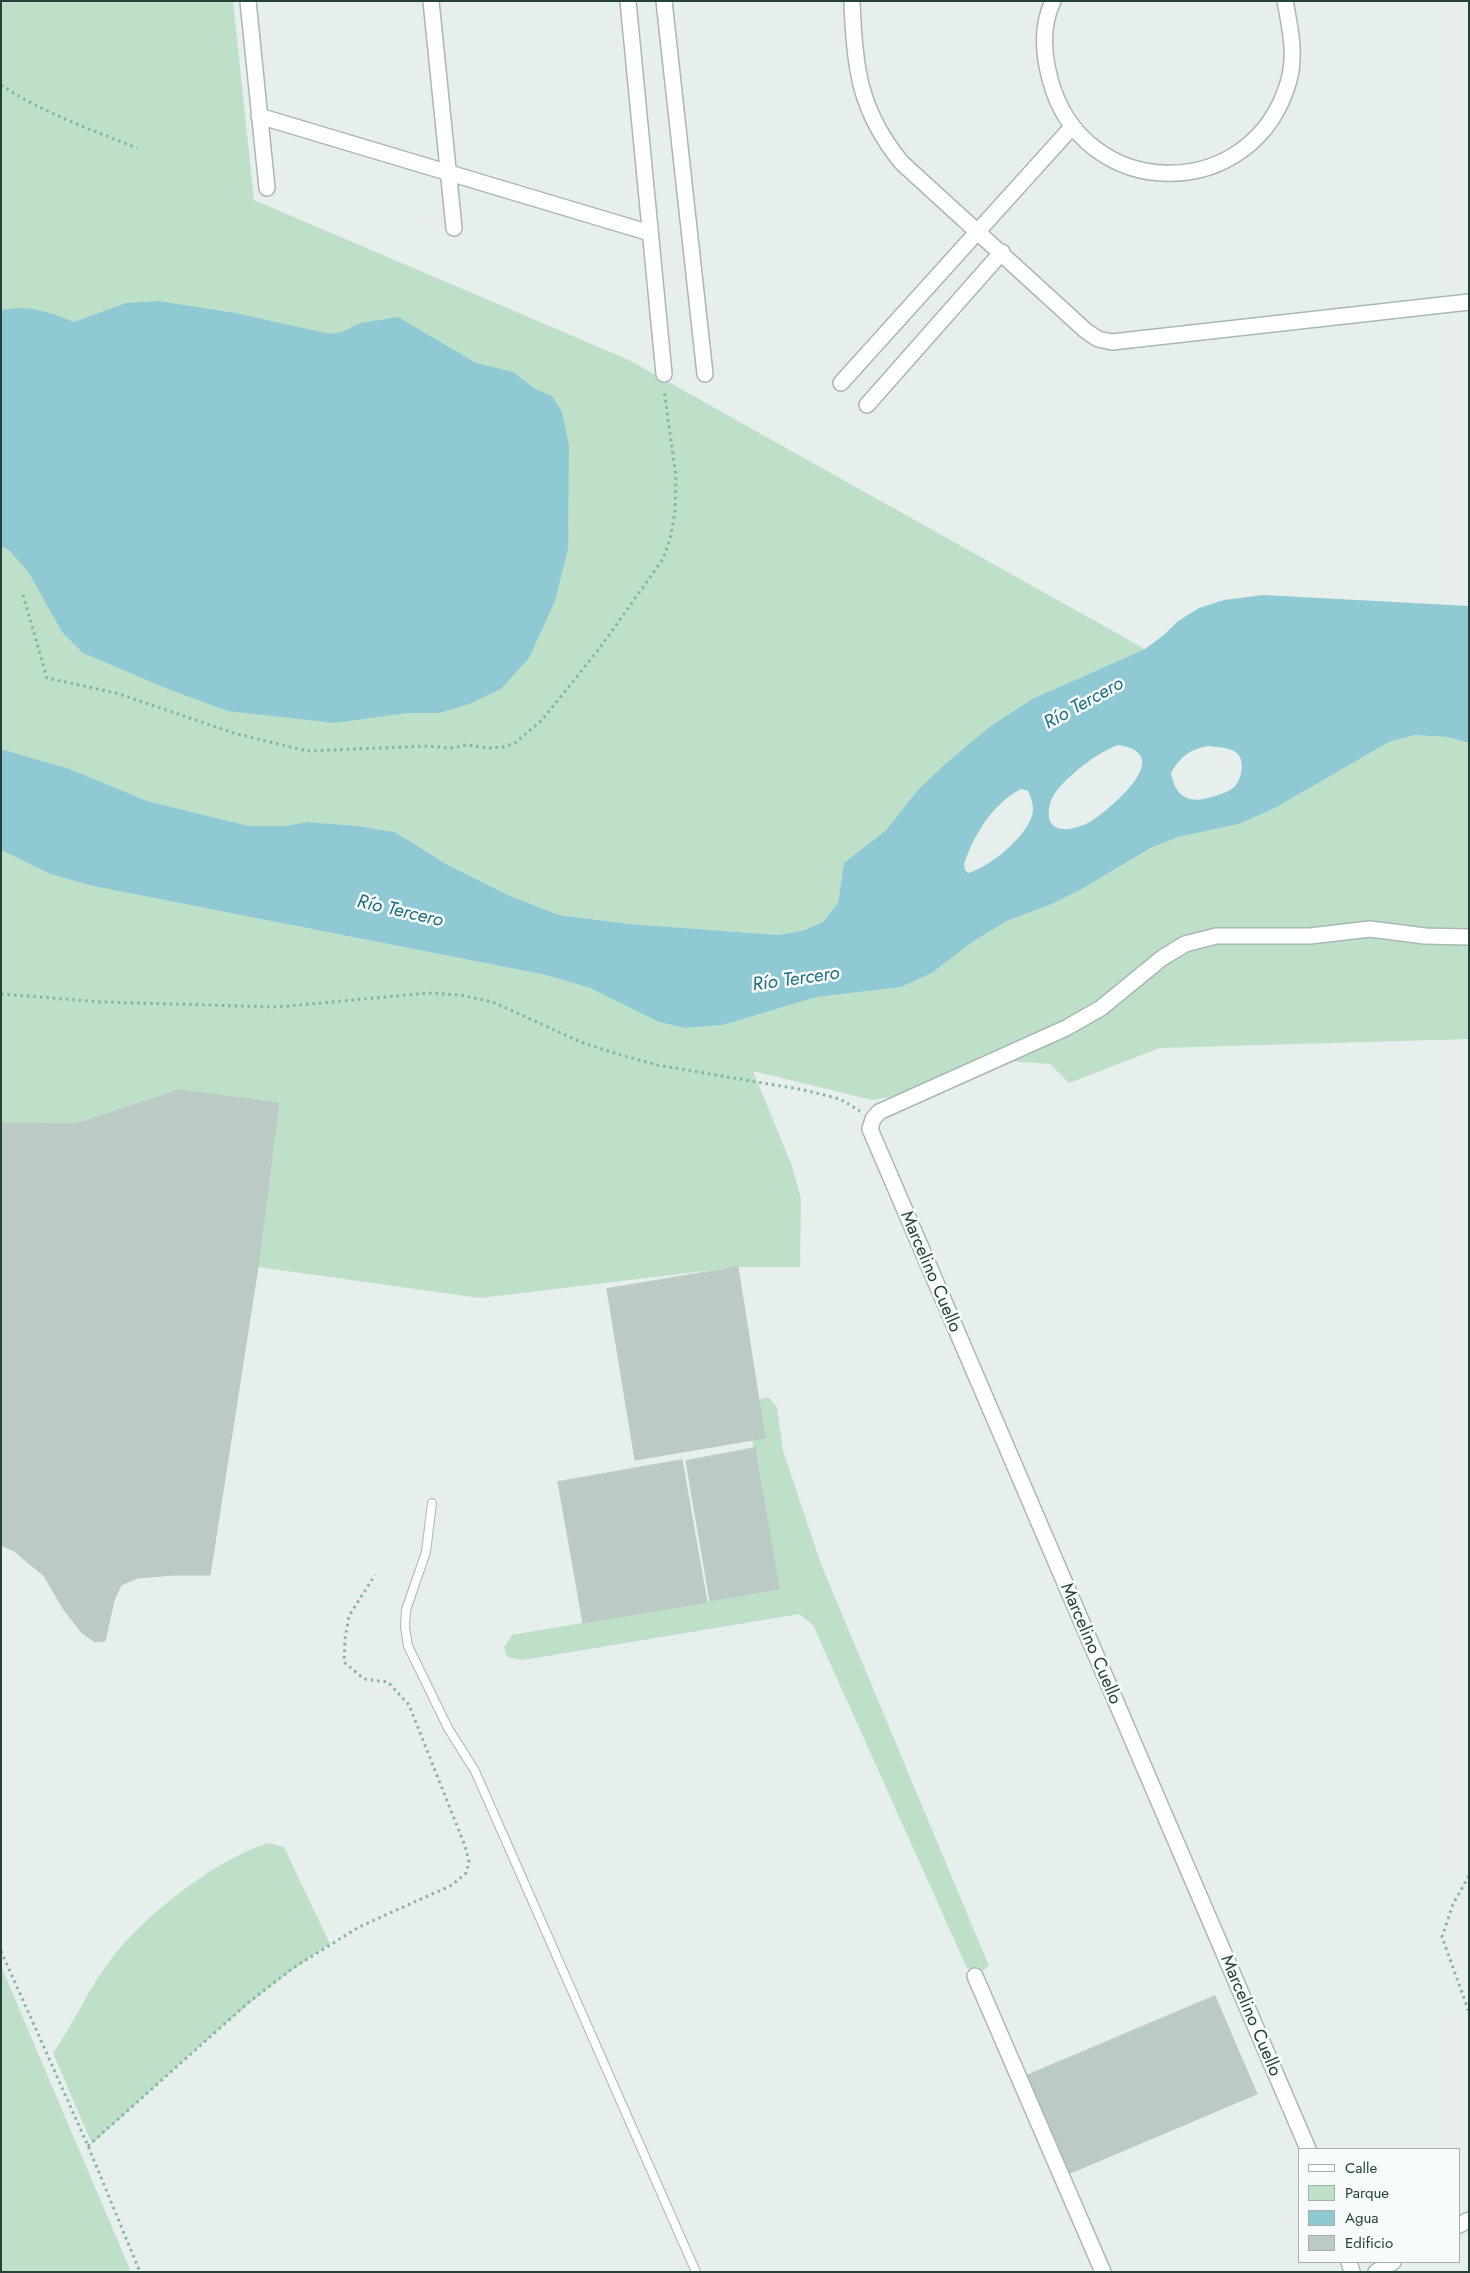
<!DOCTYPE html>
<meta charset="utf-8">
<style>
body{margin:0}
#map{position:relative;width:1470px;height:2273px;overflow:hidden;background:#e6efeb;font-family:Jost,sans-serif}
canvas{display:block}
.frame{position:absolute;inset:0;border:2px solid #24423a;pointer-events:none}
.legend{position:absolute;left:1298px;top:2148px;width:162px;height:115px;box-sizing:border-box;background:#f7fbf9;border:1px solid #a3b1ad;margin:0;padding:6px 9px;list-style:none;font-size:15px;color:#24423a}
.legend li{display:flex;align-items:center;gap:10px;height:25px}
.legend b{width:25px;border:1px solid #a3b1ad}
</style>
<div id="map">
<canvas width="1470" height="2273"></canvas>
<div class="frame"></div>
<ul class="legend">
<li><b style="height:6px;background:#fff"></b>Calle</li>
<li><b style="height:14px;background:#bfe0c8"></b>Parque</li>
<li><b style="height:14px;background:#8ec9d4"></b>Agua</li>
<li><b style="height:14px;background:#bbcac4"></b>Edificio</li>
</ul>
</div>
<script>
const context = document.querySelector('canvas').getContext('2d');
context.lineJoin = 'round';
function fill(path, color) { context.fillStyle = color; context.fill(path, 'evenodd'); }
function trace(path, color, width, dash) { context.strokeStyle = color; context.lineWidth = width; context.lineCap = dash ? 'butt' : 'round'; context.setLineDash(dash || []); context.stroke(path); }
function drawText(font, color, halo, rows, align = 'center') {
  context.font = font + ' Jost,sans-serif'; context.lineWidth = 5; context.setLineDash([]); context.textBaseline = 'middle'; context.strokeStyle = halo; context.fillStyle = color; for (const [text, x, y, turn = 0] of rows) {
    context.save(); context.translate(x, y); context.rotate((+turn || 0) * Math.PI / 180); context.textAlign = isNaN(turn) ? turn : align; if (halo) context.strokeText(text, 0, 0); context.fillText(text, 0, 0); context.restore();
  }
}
const green = new Path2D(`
 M1,1H233L254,200L629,360L1145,649L1032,699L988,728L917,791L886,830L844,863L838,903L823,922L806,930L779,935L630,924L559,915L508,895L448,865L395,832L358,826L308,822L285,826H249L147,801L70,769L1,749Z
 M1414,735L1447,737L1469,743V1039L1160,1048L1069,1083L1050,1064L981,1059L941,1079L894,1096L872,1100L753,1071L792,1166L801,1199L800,1267H738L480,1298L258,1267L279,1103L179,1090L76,1124L1,1123V850L50,874L93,886L546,975L590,988L659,1022L685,1028L723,1025L817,997L901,987L932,973L971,943L1007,921L1052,904L1082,889L1152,848L1178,837L1239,824L1275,808L1389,742Z
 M768,1397L777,1407L783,1451L821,1564L989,1966L981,1972L967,1968L813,1625L799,1614L523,1660L507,1657L504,1647L512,1635L779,1589L752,1440L765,1438L759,1400Z
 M269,1843L284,1847L330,1944C243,2001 169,2075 92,2144L53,2053C74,2023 89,1988 111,1959C145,1915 217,1858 269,1843Z
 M1,1966L131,2272H1Z`);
const water = new Path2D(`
 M159,301L235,313L330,334L342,332L360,323L398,317L476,363L513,372L535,389L552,396L562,412L569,446L568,549L555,601L529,658L501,689L469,704L439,713H407L335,723L228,711L168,689L83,653L62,632L29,573L10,551L1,546V311C26,303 51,313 74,322L126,303Z
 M1263,595L1469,606V743L1447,737L1414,735L1389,742L1275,808L1239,824L1178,837L1151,848L1082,889L1052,904L1007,921L971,943L932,973L901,987L817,997L723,1025L685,1028L659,1022L590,988L546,975L93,886L50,874L1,850V749L70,769L147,801L249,826H285L307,822L358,826L395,832L448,865L508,895L559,915L630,924L779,935L805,930L823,922L838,903L844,863L886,830L917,791L942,767L988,728L1032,699L1145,649L1164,635L1178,621L1199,608L1224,600ZM1118,745C1176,753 1114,806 1093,820C1074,832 1042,837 1050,804C1054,784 1099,751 1118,745ZM1208,746C1216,747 1227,747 1234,751C1247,758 1242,781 1233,788C1228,792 1221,794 1215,796C1191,804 1176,800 1171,773C1181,756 1189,750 1208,746ZM1021,789L1028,791C1031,797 1033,803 1033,810C1032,833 989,868 968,873L965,870L964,864C974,835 992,804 1021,789Z`);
const building = new Path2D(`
 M179,1090L279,1103L258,1267L210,1575H174L138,1578L121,1585L114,1601L105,1641L95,1642L82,1633L64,1610L44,1576L14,1551L1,1545V1123L76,1124Z
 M738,1267L765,1438L635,1460L607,1289Z
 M755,1448L779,1589L710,1601L686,1461Z
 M682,1460L707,1602L583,1623L558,1482Z
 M1215,1996L1257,2094L1068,2174L1026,2076Z`);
const path = new Path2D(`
 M1,85C43,113 90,129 137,148
 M23,595L47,678L116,693L237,734L307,751L428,746L450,748L466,745L489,748L503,747L515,743L542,720L599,649L663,559L670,539L675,512L676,477L664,390
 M1,994L102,1002L278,1007L428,993L460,995L493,1002L583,1043L621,1055L657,1065L804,1090L840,1099L860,1111
 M1469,1876L1453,1904L1442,1937L1469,2012
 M1,1951L88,2146L140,2272
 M88,2146L249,2002L293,1968L359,1927L452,1885L466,1873L469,1862L465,1846L409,1705L388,1682L364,1679L344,1662L345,1639L349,1616L375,1575`);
const service = new Path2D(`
 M432,1503L426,1552L406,1610L405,1627L408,1646L448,1728L475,1771L696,2272`);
const minor = new Path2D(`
 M248,1L267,188
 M431,1L454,228
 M628,1L664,374
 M664,1L705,374
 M852,1C854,66 859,111 902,163L1086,331L1098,339L1112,342L1469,302
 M1053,1C1041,26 1043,53 1050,79C1082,203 1254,206 1289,80C1296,54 1290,27 1285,1
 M259,116L650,233
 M841,383L1072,127
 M867,405L1002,252
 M975,1976L1103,2272
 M1308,2149L870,1129L873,1119L879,1112L1066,1028L1101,1008L1162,958L1185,944L1216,936H1310L1370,929L1425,936L1469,937
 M1349,2262L1352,2272`);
const secondary = new Path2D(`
 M1459,2225L1469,2220
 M1376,2272L1393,2262`);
const streetNames = [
 ["Marcelino Cuello",930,1272,67],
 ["Marcelino Cuello",1090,1644,67],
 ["Marcelino Cuello",1250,2016,67]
];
const waterNames = [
 ["Río Tercero",1084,704,-29],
 ["Río Tercero",400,912,13],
 ["Río Tercero",796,980,-8]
];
fill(green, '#bfe0c8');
fill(water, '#8ec9d4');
fill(building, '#bbcac4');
trace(building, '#b8c9c2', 1);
trace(service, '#a8b8b2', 10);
trace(minor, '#a8b8b2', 18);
trace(secondary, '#a4bbb3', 18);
trace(path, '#86b3a5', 3, [2.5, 4]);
trace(service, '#fff', 8);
trace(minor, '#fff', 15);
trace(secondary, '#fff', 15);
drawText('18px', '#24423a', '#f7fbf9', streetNames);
drawText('italic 19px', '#1c6f80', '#f7fbf9', waterNames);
</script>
